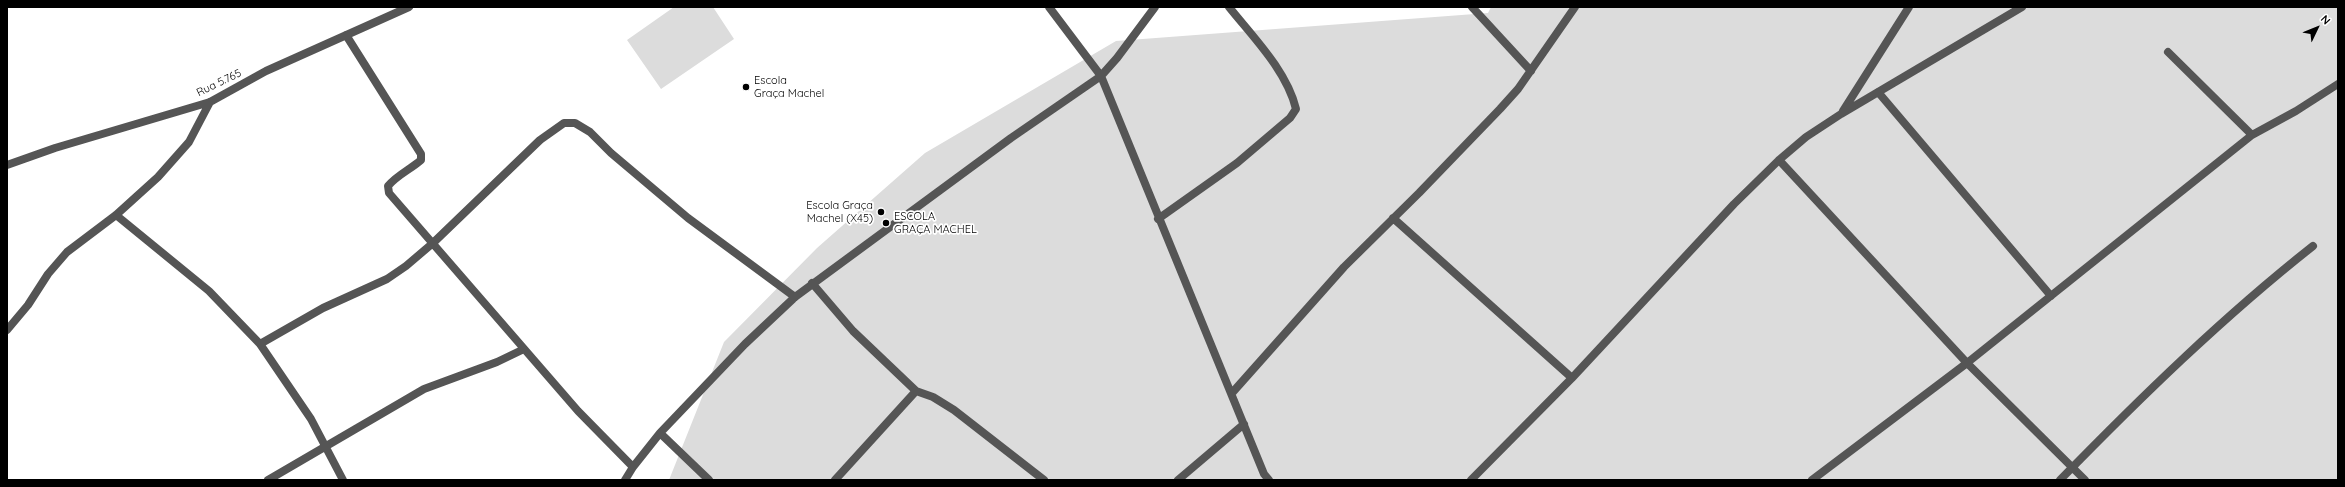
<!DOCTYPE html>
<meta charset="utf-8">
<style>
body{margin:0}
#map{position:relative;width:2345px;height:487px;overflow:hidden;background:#fff;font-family:Quicksand,sans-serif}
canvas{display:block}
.frame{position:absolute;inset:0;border:8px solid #000;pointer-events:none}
.north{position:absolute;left:2297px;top:8px;width:40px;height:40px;-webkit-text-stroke:3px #fff;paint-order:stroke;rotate:47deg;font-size:11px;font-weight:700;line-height:16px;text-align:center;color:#000}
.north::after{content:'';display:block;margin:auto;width:14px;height:18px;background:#000;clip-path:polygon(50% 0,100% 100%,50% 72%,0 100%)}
</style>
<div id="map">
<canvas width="2345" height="487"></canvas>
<div class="frame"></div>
<div class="north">N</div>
</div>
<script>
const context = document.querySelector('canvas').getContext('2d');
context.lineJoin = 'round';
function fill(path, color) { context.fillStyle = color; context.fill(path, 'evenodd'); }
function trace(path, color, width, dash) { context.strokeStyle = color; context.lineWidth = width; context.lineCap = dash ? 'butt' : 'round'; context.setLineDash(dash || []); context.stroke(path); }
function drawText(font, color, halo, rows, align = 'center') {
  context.font = font + ' Quicksand,sans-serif'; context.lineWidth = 3.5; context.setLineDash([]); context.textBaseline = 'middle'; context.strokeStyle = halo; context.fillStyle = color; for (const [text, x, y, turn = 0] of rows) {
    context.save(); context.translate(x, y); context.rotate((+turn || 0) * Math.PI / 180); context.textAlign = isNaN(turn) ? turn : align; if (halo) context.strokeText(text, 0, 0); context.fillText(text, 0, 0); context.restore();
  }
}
const green = new Path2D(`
 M674,7H713L734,39L661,89L627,40Z
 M1491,7H2338V480H669L724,342L817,248L925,153L1116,41L1488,13Z`);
const minor = new Path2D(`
 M1049,7L1101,76L1264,474L1269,480
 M1472,7L1531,71
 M346,35L421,154V160C411,169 397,175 388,186L389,193L578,411L633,467
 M2168,52L2252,135
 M1878,92L2051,296
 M1843,111L1909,7
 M1779,160L1967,363L2085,480
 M7,165L55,148L210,102L266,71L409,7
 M116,215L209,291L260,344L311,419L343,480
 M1393,218L1572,378
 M1158,219L1237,163L1290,118L1296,109C1287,71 1253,37 1229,7
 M812,283L853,331L916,391L933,397L954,410L1044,480
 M7,330L28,305L48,274L67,252L116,215L158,177L189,142L210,102
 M260,344L323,308L387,279L406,266L433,243L540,140L564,123H575L590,132L611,153L688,218L795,297
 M1232,393L1344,267L1419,193L1500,109L1518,89L1575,7
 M660,433L709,480
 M268,480L424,389L497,362L524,349
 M625,480L633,467L660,433L745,344L795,297L1011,138L1101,76L1117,58L1155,7
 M835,480L916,391
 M1178,480L1244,424
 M1471,480L1572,378L1734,204L1779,160L1806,137L1841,114L2022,7
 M1812,480L1967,363L2252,135L2296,111L2338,84
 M2060,480C2140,398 2223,317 2313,246`);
const markers = [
 [746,87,4,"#000"],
 [881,212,4,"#000"],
 [886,223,4,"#000"]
];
const poiNames = [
 ["Escola",754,81],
 ["Graça Machel",754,94],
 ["Escola Graça",873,206,"right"],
 ["Machel (X45)",873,219,"right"],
 ["ESCOLA",894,217],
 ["GRAÇA MACHEL",894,230]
];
const streetNames = [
 ["Rua 5.765",219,83,-26]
];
fill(green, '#dcdcdc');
trace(minor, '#555', 8);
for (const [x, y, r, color] of markers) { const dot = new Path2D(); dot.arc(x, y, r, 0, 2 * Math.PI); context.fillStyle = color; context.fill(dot); trace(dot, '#fff', 1.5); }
drawText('11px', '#000', '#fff', poiNames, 'left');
drawText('11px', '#000', '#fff', streetNames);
</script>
